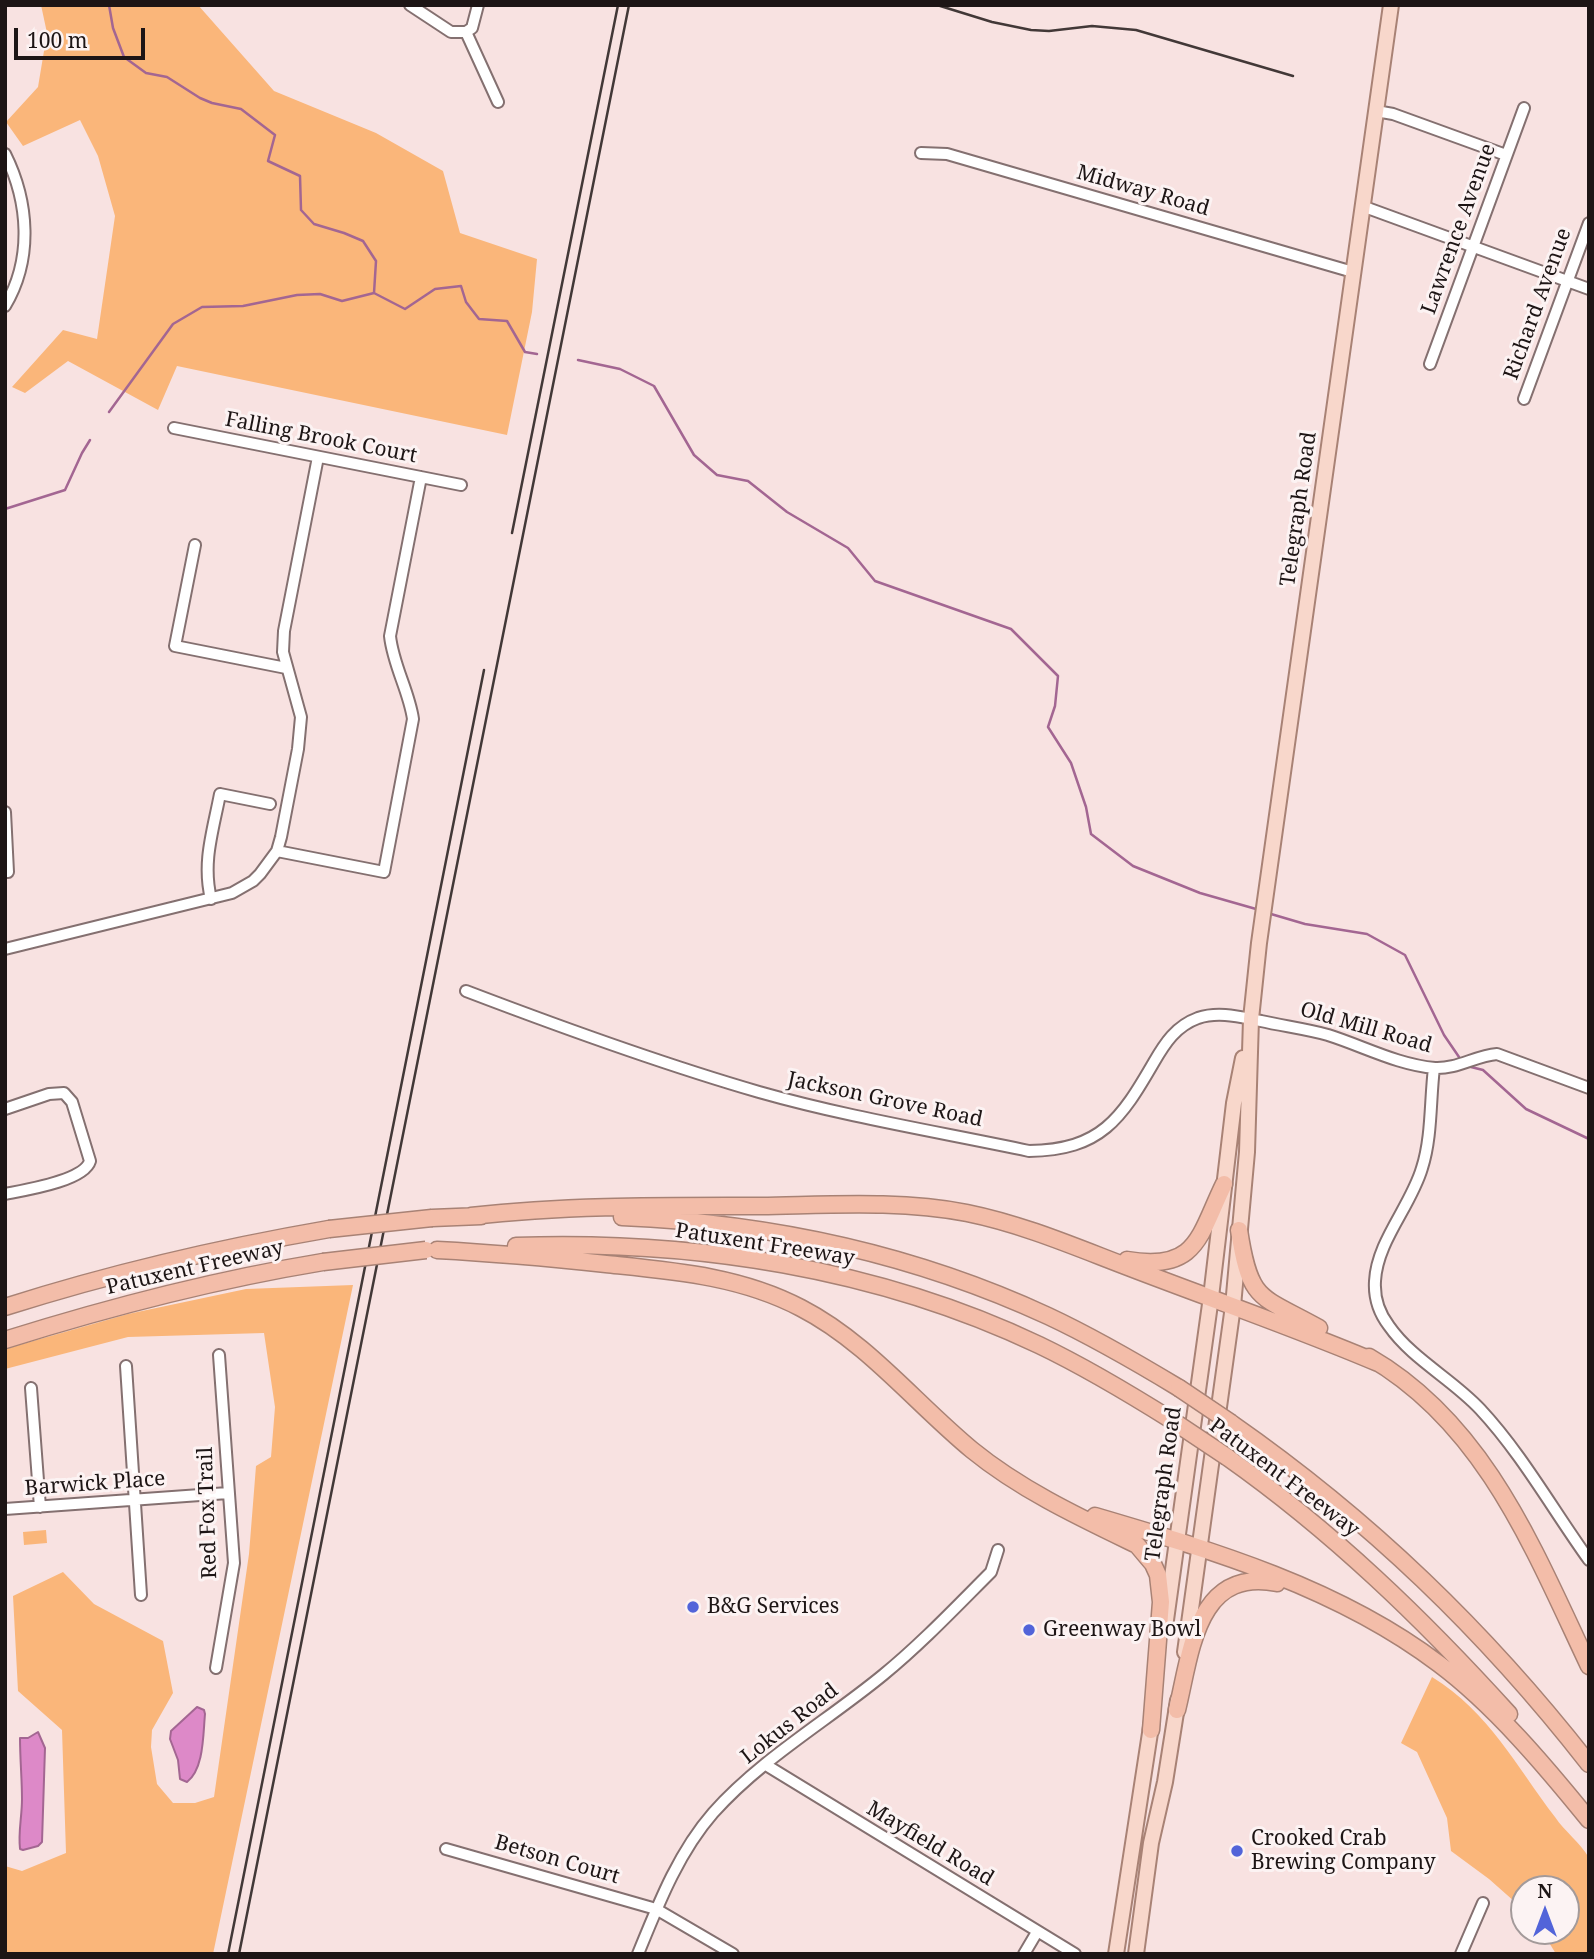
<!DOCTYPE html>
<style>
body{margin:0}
#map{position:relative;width:1594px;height:1959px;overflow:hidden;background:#f8e2e1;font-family:"Noto Serif",serif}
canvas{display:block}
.frame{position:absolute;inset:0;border:7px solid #1d1515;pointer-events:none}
.north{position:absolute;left:1510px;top:1875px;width:70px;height:70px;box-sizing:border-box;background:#fcf3f3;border:2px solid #a39a9a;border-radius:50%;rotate:0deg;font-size:19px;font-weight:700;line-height:28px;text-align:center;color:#1d1515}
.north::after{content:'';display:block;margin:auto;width:24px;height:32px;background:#5264d9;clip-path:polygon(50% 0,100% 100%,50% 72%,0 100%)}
.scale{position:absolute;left:14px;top:28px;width:131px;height:32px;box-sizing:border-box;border:4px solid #1d1515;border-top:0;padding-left:9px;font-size:21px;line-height:24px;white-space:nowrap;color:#1d1515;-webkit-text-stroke:5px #fcf3f3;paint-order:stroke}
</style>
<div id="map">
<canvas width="1594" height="1959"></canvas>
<div class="frame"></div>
<div class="north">N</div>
<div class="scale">100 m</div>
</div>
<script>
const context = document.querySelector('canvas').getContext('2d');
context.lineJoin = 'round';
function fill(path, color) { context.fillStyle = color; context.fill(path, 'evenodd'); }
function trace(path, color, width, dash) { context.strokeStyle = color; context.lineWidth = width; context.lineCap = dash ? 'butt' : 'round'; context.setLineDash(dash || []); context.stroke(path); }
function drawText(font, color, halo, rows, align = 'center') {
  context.font = font + ' "Noto Serif",serif'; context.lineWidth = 6; context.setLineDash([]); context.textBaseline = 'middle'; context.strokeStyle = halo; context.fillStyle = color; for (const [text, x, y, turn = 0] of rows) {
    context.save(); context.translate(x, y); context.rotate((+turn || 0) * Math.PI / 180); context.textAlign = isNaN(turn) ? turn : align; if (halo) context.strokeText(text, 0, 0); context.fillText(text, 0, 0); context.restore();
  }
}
const green = new Path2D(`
 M41,5H198L274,91L376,133L443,171L460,233L537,259L532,312L507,435L177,366L158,410L68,361L25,393L12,387L63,330L97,339L115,216L98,156L80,120L23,146L6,122L38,87L47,33Z
 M353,1285L213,1954H5V1866L22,1871L66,1853L62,1730L18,1691L13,1596L63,1572L94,1604L163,1641L173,1693L152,1730L151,1747L157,1784L173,1803H195L214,1797L249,1554L256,1466L271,1457L275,1407L264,1333L128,1337L5,1369V1349L128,1314L246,1289Z
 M46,1530L47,1543L24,1545L23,1532Z
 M1432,1677C1489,1712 1516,1766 1555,1817C1565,1832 1580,1842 1589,1858V1954H1556L1542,1931H1566V1889H1524V1910L1489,1879L1451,1851L1447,1818L1417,1752L1401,1743Z`);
const water = new Path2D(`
 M197,1707L204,1710L205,1714C203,1735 204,1769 187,1782L180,1779L178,1760L170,1739L171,1731Z
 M38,1732L45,1748L42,1842L38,1846L23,1850L20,1849C18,1832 22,1817 22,1799C22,1779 20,1759 20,1738H28Z`);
const stream = new Path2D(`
 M109,5L113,28L124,57L146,73L167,77L200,98L212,103L241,109L275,135L268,161L300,176L301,210L314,224L344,233L363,241L376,261L374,293
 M578,360L620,369L654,386L694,455L717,475L748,481L787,512L848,548L875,581L1011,629L1058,676L1055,706L1048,727L1071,763L1086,807L1091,834L1133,866L1200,893L1256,909
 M109,412L173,324L202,307L243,306L297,295L320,294L342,301L374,293L405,309L435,289L461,286L466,302L479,319L507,321L525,352L537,354
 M5,509L65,490L82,453L90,440
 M1271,914L1305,924L1367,934L1405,955L1444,1035L1459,1057
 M1471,1067L1483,1070L1526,1109L1589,1139`);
const minor = new Path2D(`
 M410,5L451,32H466
 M478,5L472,28L466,32L498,102
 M1376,111L1393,114L1506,155
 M921,153L947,154L1353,272
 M5,154C29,202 33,259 5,306
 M1362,206L1589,289
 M1430,364L1524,108
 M1524,399L1589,223
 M174,428L461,485
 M195,545L175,646L286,668
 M5,812L8,872H5
 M277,851L384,872L413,719C409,691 393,665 390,636L421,477
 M211,899C202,862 213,831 220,794L270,804
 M5,949L232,893L253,881L260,874L277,851L281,837L298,749L301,717L283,652L284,631L318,457
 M466,991C563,1028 659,1063 759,1092C847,1117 939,1132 1029,1151C1101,1150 1121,1119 1154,1062C1165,1043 1176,1026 1198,1018C1219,1011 1240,1017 1261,1021C1283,1026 1306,1029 1328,1035C1363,1046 1398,1065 1435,1068C1457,1069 1475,1056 1497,1054L1589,1088
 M1434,1068C1430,1100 1432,1137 1422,1168C1411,1206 1377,1241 1375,1281C1374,1297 1379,1313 1389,1326C1412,1359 1452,1379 1480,1409C1522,1454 1553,1510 1589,1560
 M5,1109L49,1094L64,1093L72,1102L90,1161C84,1181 25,1190 5,1194
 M126,1366L141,1595
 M31,1388L40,1507
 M5,1509L228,1493
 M216,1668L234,1563L219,1355
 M766,1765L1075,1954
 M446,1849L656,1909L733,1954
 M638,1954C658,1905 678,1853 713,1813C761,1759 827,1721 883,1675C921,1644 956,1607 991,1572L998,1550
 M1024,1954L1037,1932
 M1461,1954L1483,1903`);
const major = new Path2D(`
 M1166,1620L1211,1297L1234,1103L1243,1058
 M1185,1652L1233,1306L1247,1152L1251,1019L1259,943L1391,5
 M1116,1954L1152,1720
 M1136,1954L1151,1843L1165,1782L1178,1700`);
const highway = new Path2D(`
 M471,1216C568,1205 664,1206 761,1206C829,1205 900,1200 967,1213C1026,1225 1080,1249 1136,1270C1217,1301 1298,1329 1378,1363
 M622,1217C770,1223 914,1254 1048,1316C1093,1337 1136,1362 1179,1388
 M432,1218L481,1216
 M1239,1230C1250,1303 1260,1295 1319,1328
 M516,1246C694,1240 877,1268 1039,1345C1085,1367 1130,1394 1173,1421
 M437,1250C493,1253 550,1258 606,1264C674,1271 740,1276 801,1308C867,1342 915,1403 972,1450C1021,1490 1081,1518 1137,1545L1153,1564L1158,1575L1161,1602L1151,1730
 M1127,1260C1198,1272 1199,1235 1224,1184
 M5,1307C112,1273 219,1248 329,1229
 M5,1340C110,1307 214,1280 323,1262
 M1369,1357C1485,1424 1534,1550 1589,1666
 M1231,1423C1370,1520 1485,1631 1589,1764
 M1227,1457C1332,1531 1423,1619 1509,1714
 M1095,1516C1214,1551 1339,1588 1439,1664C1494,1705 1546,1767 1589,1820
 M1177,1710C1191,1653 1196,1567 1277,1583`);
const rail = new Path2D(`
 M937,5L992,22L1031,30L1049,31L1092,26L1136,30L1293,76
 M512,533L618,5
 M228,1954L484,670
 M239,1954L629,5`);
const highwayBridge = new Path2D(`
 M329,1229L432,1218
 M323,1262L426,1250
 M1179,1388L1231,1423
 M1173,1421L1227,1457`);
const markers = [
 [693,1607,7,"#5264d9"],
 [1029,1630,7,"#5264d9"],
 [1237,1851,7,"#5264d9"]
];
const streetNames = [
 ["Midway Road",1143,191,16],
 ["Lawrence Avenue",1459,229,-70],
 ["Richard Avenue",1538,304,-70],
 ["Falling Brook Court",321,438,11],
 ["Telegraph Road",1299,509,-82],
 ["Old Mill Road",1366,1028,16],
 ["Jackson Grove Road",885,1100,12],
 ["Patuxent Freeway",765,1245,9],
 ["Patuxent Freeway",195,1268,-13],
 ["Patuxent Freeway",1284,1478,37],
 ["Barwick Place",95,1484,-4],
 ["Telegraph Road",1164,1484,-82],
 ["Red Fox Trail",208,1513,-92],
 ["Lokus Road",790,1724,-38],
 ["Mayfield Road",930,1844,31],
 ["Betson Court",557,1860,16]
];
const poiNames = [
 ["B&G Services",707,1607],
 ["Greenway Bowl",1043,1630],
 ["Crooked Crab",1251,1839],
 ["Brewing Company",1251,1863]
];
fill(green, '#fab67a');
fill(water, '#dd89c8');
trace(water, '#a36692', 2);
trace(stream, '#a36692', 2.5);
trace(minor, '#847070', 14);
trace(major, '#a88275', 18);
trace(highway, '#a88275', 19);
trace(minor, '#fff', 10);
trace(major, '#f8d7cb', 14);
trace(highway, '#f3bda9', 16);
trace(rail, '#423837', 2.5);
trace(highwayBridge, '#a88275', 19, []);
trace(highwayBridge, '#f3bda9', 16);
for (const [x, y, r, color] of markers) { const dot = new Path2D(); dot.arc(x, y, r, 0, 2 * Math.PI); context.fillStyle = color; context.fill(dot); trace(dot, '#fcf3f3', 2.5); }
drawText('21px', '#1d1515', '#fcf3f3', streetNames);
drawText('21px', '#1d1515', '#fcf3f3', poiNames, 'left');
</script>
